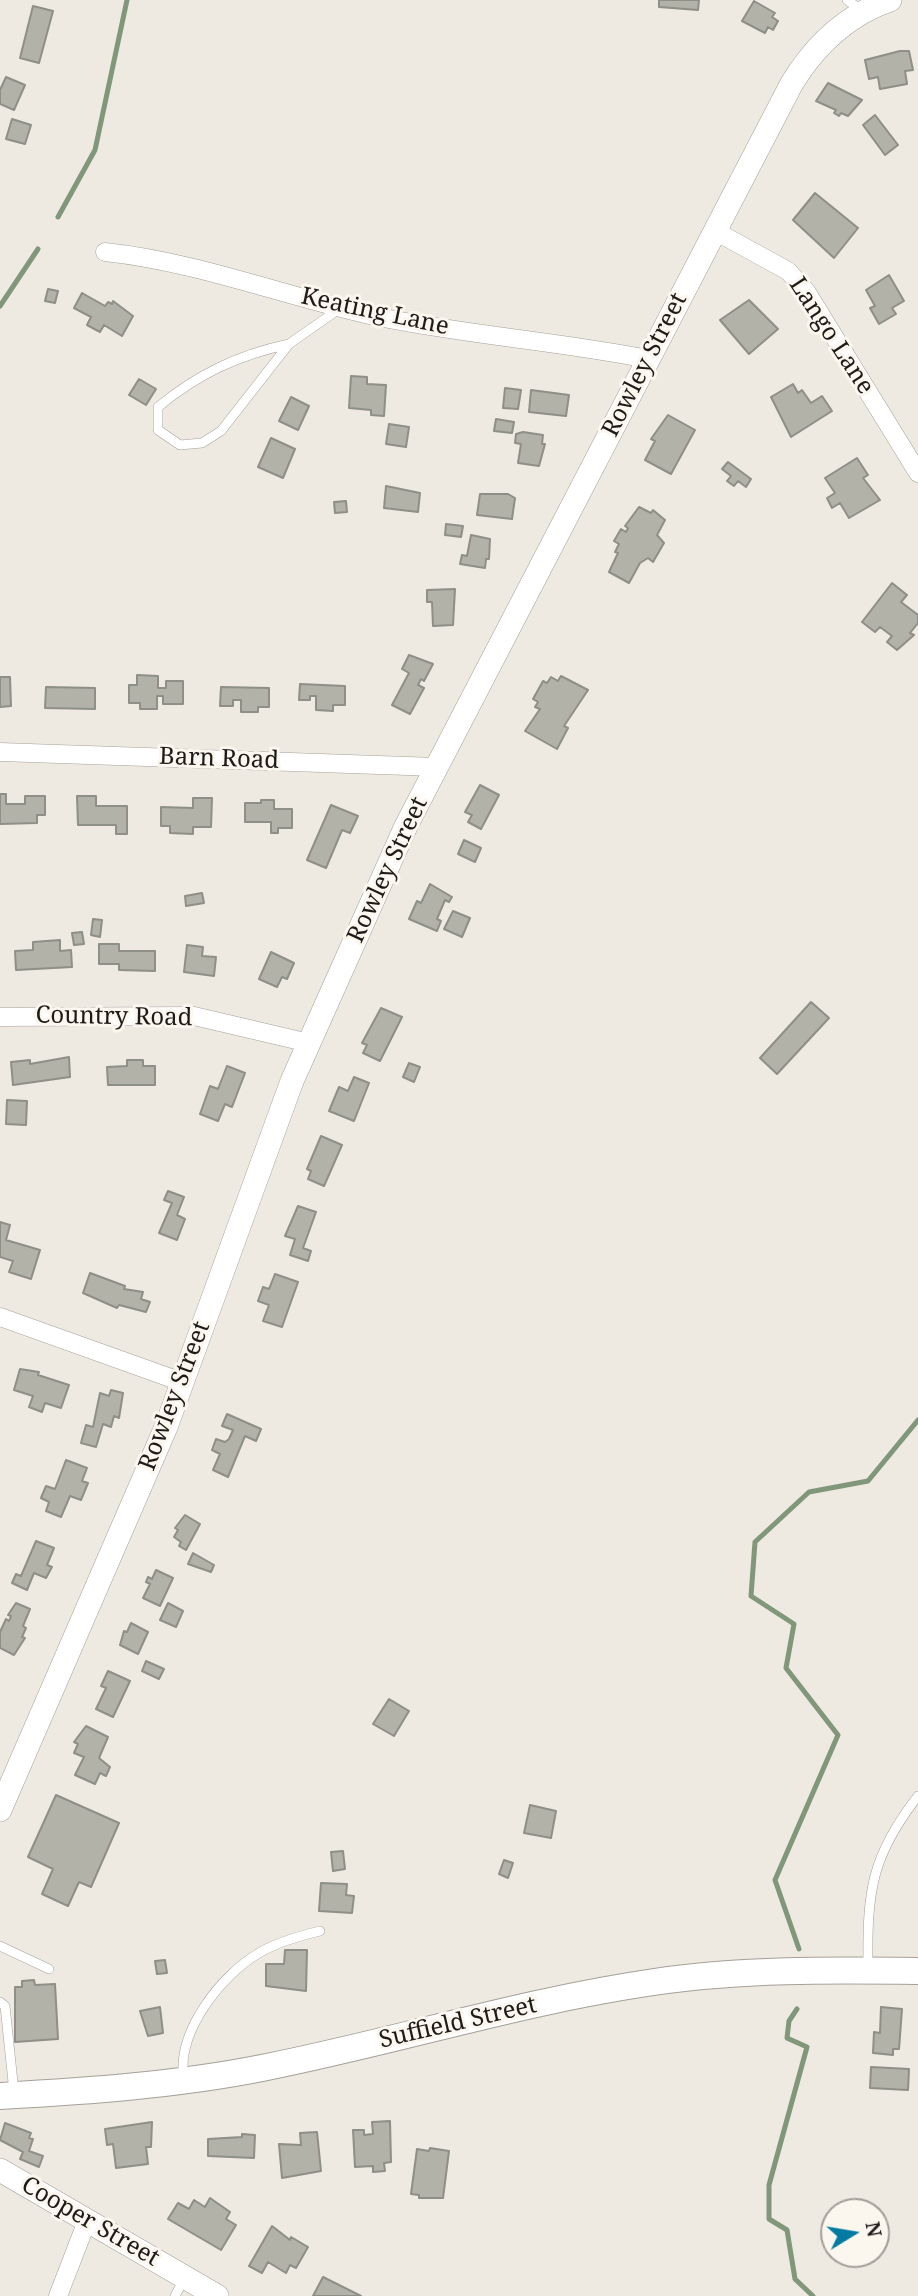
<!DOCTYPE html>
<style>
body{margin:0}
#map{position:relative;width:918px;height:2296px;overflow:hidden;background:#eee9e1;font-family:"Noto Serif",serif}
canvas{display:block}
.north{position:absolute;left:820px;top:2198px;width:70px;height:70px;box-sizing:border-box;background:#fbf6ee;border:2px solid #a29e98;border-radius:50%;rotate:79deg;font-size:19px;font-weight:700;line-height:28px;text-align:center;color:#1d1b18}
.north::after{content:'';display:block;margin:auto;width:24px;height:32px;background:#027ba3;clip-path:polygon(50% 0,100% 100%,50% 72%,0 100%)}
</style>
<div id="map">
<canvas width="918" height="2296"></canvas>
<div class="north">N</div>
</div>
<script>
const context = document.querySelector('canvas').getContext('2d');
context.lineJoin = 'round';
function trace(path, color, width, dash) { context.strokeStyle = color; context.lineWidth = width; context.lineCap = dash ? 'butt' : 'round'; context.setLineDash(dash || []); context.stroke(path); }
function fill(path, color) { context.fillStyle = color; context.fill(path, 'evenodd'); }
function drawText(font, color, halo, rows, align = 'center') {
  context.font = font + ' "Noto Serif",serif'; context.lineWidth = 6; context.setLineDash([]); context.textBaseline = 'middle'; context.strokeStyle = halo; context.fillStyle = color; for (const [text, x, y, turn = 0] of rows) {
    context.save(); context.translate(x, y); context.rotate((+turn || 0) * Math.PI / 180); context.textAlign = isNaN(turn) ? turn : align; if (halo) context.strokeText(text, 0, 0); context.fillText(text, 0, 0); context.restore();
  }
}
const stream = new Path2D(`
 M58,217L95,150L127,0
 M0,306L38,249
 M799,1949L775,1880L838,1735L786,1668L794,1624L751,1596L755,1542L809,1492L868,1481L918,1420
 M797,2009L789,2021L787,2038L807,2047L769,2185V2219L787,2230L795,2279L813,2296`);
const building = new Path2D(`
 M659,0H699L698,10L659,7Z
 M754,1L775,13L772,17L778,21L773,30L768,27L765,33L742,21Z
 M33,6L53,11L39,63L20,58Z
 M900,51H909L913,70L905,71L907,84L880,89L878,77L869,79L865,60Z
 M6,77L25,85L14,110L0,104V90Z
 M828,83L862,100L848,116L841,113L839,116L834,113L836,110L816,101Z
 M875,115L898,145L885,155L863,125Z
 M12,119L31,125L25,144L6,139Z
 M815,193L858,228L834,258L793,220Z
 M889,275L904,301L892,308L896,314L879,324L870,308L875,306L866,290Z
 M48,289L58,291L55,303L45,301Z
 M82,293L105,306L108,302L112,304L113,301L133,316L122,336L104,325L100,332L87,325L91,317L74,308Z
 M749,300L778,329L749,354L720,320Z
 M351,376L367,377V384L386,385L384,416L371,415V410L349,408Z
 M139,379L156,389L146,405L129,395Z
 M793,384L798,393L802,390L811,403L822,396L832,411L791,437L771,397Z
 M505,388L521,390L518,409L503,408Z
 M531,390L569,395L566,416L529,412Z
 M291,397L309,406L298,430L279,421Z
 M668,415L695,430L671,474L645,460L655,441L651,439Z
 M496,419L514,422L512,433L494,431Z
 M389,424L409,427L406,447L386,444Z
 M523,432L543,435L542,444H545L539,466L518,463L521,444L515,443L516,434Z
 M271,438L295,449L283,478L258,467Z
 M857,458L868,475L863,478L880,500L849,518L840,503L832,508L827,498L835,493L825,478Z
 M728,462L751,479L746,487L738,481L734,486L727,481L731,476L722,469Z
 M386,486L420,493L418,512L384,508Z
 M480,494H508L515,498L512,519L477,515Z
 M346,501L347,512L335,513L334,502Z
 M639,507L651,513L653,510L665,520L657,535L664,543L653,562L648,558L640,563L629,583L609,572L618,553L615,552L619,544L614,541L621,529L626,532L628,528L625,526Z
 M446,524L463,526L461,537L445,535Z
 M471,535L490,539L489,559H486L485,568L460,564L462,555L467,556Z
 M892,583L907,595L901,602L918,615V623L910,633L914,635L897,650L887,642L892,636L880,627L875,632L862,622Z
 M455,589L453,625L433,626L432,602H427V590Z
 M409,655L433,664L424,681L421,679L418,685L424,688L410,714L392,705L409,673L402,669Z
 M137,675L158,676V688H166V681H183V704H163V696H157V709H140V703H129V685H137Z
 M561,676L588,690L564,726L568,728L557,749L525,731L540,709L535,707L538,702L533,699L543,681L547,683L551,677L558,681Z
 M0,677H10L11,706L0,707Z
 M300,684L345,686V705H333V711L316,710V696H310V700H299Z
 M46,687L95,688V709L45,708Z
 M221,687L269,688V707H258V712H241V700H233V706H220Z
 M480,785L499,795L481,829L468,822L472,815L465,812Z
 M0,794H6V804H25V796H45V815H37V823L0,824Z
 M77,796H96V806H127V834H116V825H78Z
 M193,798H212L211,827H193V834L170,833V826H161V807L193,808Z
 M261,800H274V809H292V828H278V833H271V822H245V803H261Z
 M331,805L358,816L350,833L342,830L326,868L307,860Z
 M464,840L481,848L475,862L458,854Z
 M430,884L452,897L449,902L445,900L437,919L441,921L437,931L409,919L417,901L421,903Z
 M202,893L204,903L186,906L185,896Z
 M453,911L470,918L462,937L444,929Z
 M93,919L102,920L100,937L91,935Z
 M82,932L84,944L74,945L72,933Z
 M60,940V951L71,950L72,967L16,970L15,951L33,950V942Z
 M99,944H119V951H155V971L119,970V964H99Z
 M187,945L203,947L202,956L216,957L214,976L184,972Z
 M271,952L294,963L287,979L282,977L277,987L259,979Z
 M811,1002L829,1018L777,1074L760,1058Z
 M381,1008L402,1017L380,1061L363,1053L367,1045L362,1043Z
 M69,1057L70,1077L13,1085L11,1062L30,1060V1064Z
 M127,1060H143V1066H155V1085H108L107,1067L127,1066Z
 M409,1063L420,1067L414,1082L403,1077Z
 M227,1066L245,1073L232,1107L225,1104L218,1121L200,1114L210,1086L218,1089Z
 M354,1077L369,1083L354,1121L329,1111L339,1087L348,1091Z
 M7,1100L27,1101L26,1125L6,1124Z
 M321,1136L342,1145L324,1186L308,1179L311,1171L307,1169Z
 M168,1191L184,1197L177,1215L185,1219L177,1240L159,1233L172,1203L164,1200Z
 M298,1206L316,1212L303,1248L311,1251L308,1261L290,1255L295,1239L285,1236Z
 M0,1222L10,1225L6,1240L40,1250L31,1279L9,1272L13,1261L0,1257Z
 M90,1273L125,1286L124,1289L143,1292L141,1299L150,1302L146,1312L119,1305L117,1308L83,1293Z
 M275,1274L298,1282L282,1327L263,1321L269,1305L258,1301L263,1287L269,1289Z
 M20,1369L39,1372L38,1375L69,1385L61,1408L45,1403L42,1412L29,1407L33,1396L14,1390Z
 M111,1390L123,1393L119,1418L114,1416L111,1427L103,1424L96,1447L81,1443L86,1425L93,1427L100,1393L109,1396Z
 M227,1414L261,1429L256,1441L245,1436L228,1477L213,1470L220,1454L212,1450L216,1439L225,1442L229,1439L233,1430L222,1426Z
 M66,1460L87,1468L82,1481L88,1483L81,1500L70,1496L61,1517L46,1511L49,1502L41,1498L46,1486L55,1489Z
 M185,1515L200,1524L186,1550L179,1546L181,1542L174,1537L178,1530L175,1528Z
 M36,1541L54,1548L47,1565L52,1567L46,1578L34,1573L27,1590L12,1583L16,1574L21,1576Z
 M193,1553L214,1565L211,1572L188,1564Z
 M156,1570L173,1578L160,1606L143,1598L150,1584L146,1582L148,1577L152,1579Z
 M16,1603L30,1609L23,1626L26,1628L22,1637L25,1638L14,1655L0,1648V1632L6,1619L9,1621L11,1616L8,1615Z
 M168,1603L183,1611L176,1627L160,1620Z
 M131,1623L148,1632L138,1654L120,1645L124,1631L127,1632Z
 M146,1661L164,1669L159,1679L142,1671Z
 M108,1671L130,1681L113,1717L96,1709L106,1688L101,1686Z
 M389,1699L409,1711L394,1736L373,1724Z
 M86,1726L108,1737L99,1758L110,1767L106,1776L100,1773L95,1784L75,1775L84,1757L74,1753L78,1744L74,1742Z
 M56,1795L119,1823L91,1887L79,1882L68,1906L42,1894L53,1869L28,1857Z
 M530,1805L556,1811L551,1838L524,1833Z
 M343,1851L345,1869L333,1871L331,1852Z
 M504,1860L513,1863L508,1878L499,1874Z
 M321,1883L347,1884L346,1895L354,1896L352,1913L319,1911Z
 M285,1950H307L306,1991L266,1986V1964H284Z
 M165,1960L167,1973L157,1974L155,1961Z
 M34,1980L35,1985L55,1984L58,2039L15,2042V1987H22V1981Z
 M160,2007L163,2033L148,2036L140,2011Z
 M881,2007L902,2009L899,2049H893V2055L873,2053L874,2032L880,2033Z
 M871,2067L909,2069L908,2090L870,2088Z
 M390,2121L391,2162L384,2163L385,2171L373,2172V2166L355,2167L353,2130H364V2135L373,2134L372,2122Z
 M152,2122L151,2147H146L148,2164L116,2168L113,2144L107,2145L105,2129Z
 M5,2123L31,2133L29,2138L33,2139L29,2151L43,2156L39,2167L20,2159L23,2152L0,2140Z
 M317,2132L321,2171L282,2178L279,2144L301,2145L300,2133Z
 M242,2134L255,2135L254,2158L208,2156V2139L242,2137Z
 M430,2148L449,2151L443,2198H419V2195L411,2194L417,2149L429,2151Z
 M210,2198L230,2212L226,2219L236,2225L221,2250L168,2219L178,2203L189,2209L194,2200L205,2207Z
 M272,2226L290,2240L291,2237L308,2247L296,2268L290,2265L286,2273L268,2262L262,2273L249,2266Z
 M323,2277L361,2296H313Z`);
const service = new Path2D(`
 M847,0L863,11
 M289,344C238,355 198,374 158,407V430L180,445L202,443L221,431L289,344L339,309
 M0,1946L49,1969
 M868,1967C867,1892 871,1856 918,1796
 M0,2002L5,2006L14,2092
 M184,2079C176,2033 220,1976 259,1953C277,1942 299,1936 320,1931
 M175,2296L184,2279`);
const minor = new Path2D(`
 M715,231L788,271L806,291L918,473
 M105,252C198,262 284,296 374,316C465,335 557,341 648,359
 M0,752L437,767
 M0,1017L194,1016L309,1043
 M0,1317L182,1382
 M58,2296L87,2221`);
const tertiary = new Path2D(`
 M0,1810L166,1427L292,1081L406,826L792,83C816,44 847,15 890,0
 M0,2170L217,2296`);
const secondary = new Path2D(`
 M0,2096C88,2091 176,2085 262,2068C394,2042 522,2001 654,1982C741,1969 830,1970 918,1971`);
const streetNames = [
 ["Keating Lane",375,312,12],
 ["Lango Lane",831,336,57],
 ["Rowley Street",645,365,-63],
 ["Barn Road",219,759,2],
 ["Rowley Street",388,870,-65],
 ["Country Road",114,1017,1],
 ["Rowley Street",175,1396,-69],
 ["Suffield Street",458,2023,-13],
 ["Cooper Street",90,2222,30]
];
trace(stream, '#809779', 5);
fill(building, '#b2b2a9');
trace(building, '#8e8f86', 2);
trace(service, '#a5a199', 10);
trace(minor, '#a5a199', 19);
trace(tertiary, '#a5a199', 24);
trace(secondary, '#a5a199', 28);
trace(service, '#fff', 9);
trace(minor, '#fff', 18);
trace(tertiary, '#fff', 23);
trace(secondary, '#fff', 26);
drawText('24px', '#1d1b18', '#fbf6ee', streetNames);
</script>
